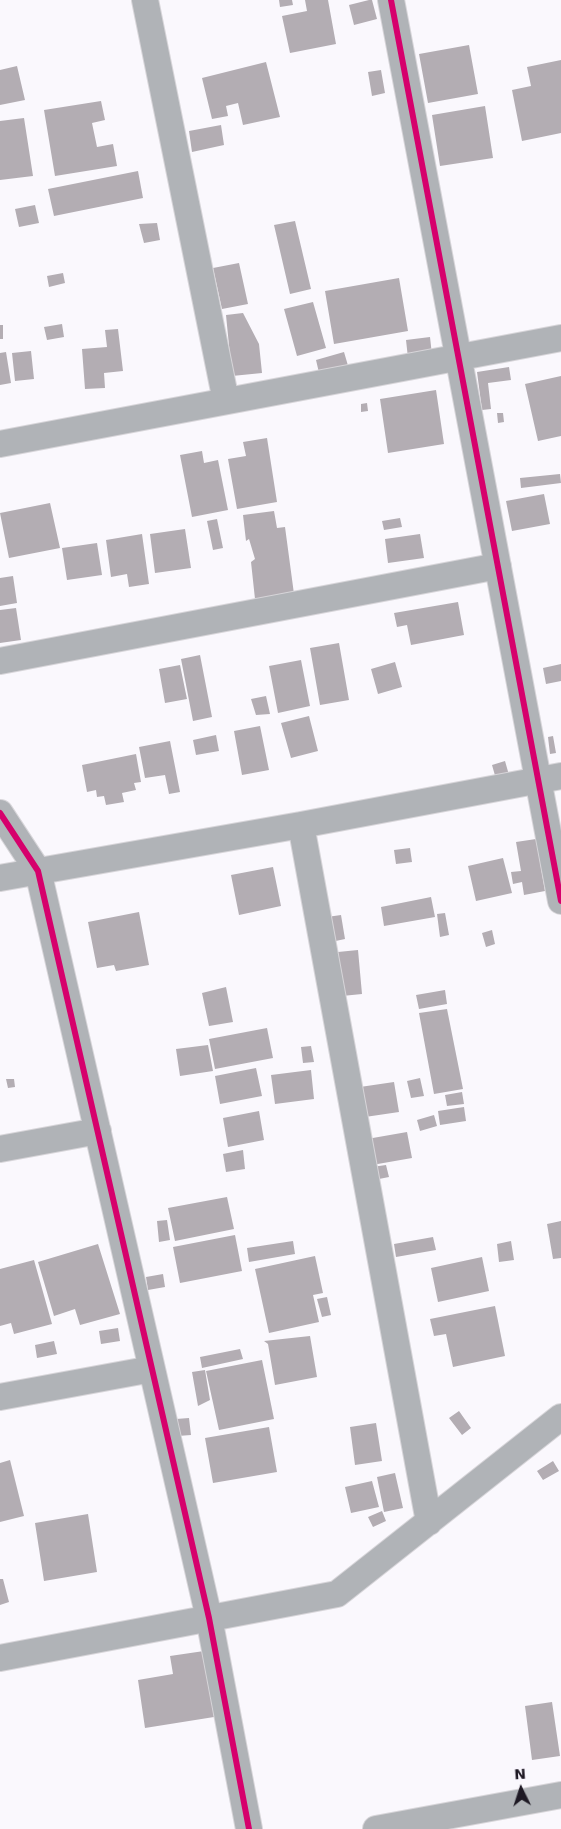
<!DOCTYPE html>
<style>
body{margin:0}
#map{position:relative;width:561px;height:1829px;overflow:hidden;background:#faf8fd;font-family:"DejaVu Sans",sans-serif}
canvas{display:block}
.north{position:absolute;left:496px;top:1764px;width:50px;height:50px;-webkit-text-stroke:4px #faf7fe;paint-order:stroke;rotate:356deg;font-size:14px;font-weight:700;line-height:20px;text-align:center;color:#1e1924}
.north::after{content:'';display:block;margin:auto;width:18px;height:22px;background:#1e1924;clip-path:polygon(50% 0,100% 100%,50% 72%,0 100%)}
</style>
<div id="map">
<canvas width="561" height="1829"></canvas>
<div class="north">N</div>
</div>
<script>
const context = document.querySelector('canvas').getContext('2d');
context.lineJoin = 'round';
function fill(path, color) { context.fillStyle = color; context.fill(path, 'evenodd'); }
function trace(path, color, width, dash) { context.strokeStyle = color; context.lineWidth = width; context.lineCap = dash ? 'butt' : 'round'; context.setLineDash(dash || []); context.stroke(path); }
const building = new Path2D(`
 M279,0H292L293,5L280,7Z
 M305,0H328L336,44L290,53L282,16L307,11Z
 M369,0H372L377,19L354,25L349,5Z
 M469,45L478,94L428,103L419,54Z
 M561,60V133L522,141L512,90L531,86L527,67Z
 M266,62L280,117L243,125L238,103L226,106L228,116L212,119L202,78Z
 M17,66L25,100L0,105V70Z
 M381,70L385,93L372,96L368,72Z
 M101,101L105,120L92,123L97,147L113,144L117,166L55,176L44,110Z
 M485,106L493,158L440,166L432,115Z
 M24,118L33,176L0,180V121Z
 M221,125L224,145L192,152L189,131Z
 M138,171L143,198L54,216L48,189Z
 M35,205L39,223L19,227L15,209Z
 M295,221L311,289L290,294L274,225Z
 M157,223L160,240L144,243L139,224Z
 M239,263L248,304L222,309L213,268Z
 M63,273L65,283L49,287L47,276Z
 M399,278L408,331L334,344L325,291Z
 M313,302L326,348L297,356L284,309Z
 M243,313L259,344L262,373L232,376L226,315Z
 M62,324L64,337L47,340L44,327Z
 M0,325H3V339H0Z
 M118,329L123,371L104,373L105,388L85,389L82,349L107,347L105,330Z
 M430,337L432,355L408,358L406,340Z
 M31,351L34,379L15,381L12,353Z
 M6,352L11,383L0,385V353Z
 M344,352L349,369L320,377L316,360Z
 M509,367L511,380L488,383L491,409L482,410L477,372Z
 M561,376V436L538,441L525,384Z
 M436,390L444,444L388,453L380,399Z
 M367,403L368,411L361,412V404Z
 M497,413H503L504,422L498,423Z
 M267,438L277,502L237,509L228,459L246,456L243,442Z
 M202,451L204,463L218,460L228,510L192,517L180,455Z
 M560,474L561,483L521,488L520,478Z
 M544,494L550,524L512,531L506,501Z
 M50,503L60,548L9,558L0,513Z
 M274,511L277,528L285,527L294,594L255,599L251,562L255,559L249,539L246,541L243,515Z
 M400,518L402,527L384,530L382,521Z
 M217,519L223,548L213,550L207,521Z
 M185,529L191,568L155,573L150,534Z
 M142,534L149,584L129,587L127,574L111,577L106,540Z
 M420,534L424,558L388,563L385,539Z
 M97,543L102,575L67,580L62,548Z
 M13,576L17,603L0,606V578Z
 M458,602L464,635L411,645L407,625L397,627L394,613Z
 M16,608L21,640L0,643V610Z
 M339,643L349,700L320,705L310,648Z
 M200,655L212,717L193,721L181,659Z
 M301,660L310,706L278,713L269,666Z
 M395,662L402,687L378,694L371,669Z
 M561,664V681L546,684L543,668Z
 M180,665L187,699L165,703L159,669Z
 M266,696L270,714L256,715L251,699Z
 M309,716L318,751L291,758L281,723Z
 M260,726L269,770L242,775L234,731Z
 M216,735L219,751L196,755L193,740Z
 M553,736L556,753L550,754L548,737Z
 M170,741L180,792L169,794L165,775L145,778L139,747Z
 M136,754L141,782L134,783L136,790L122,793L124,802L106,805L104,796L97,797L96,790L87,792L82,765Z
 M505,761L509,775L496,779L492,765Z
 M536,839L545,891L524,895L522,882L513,884L511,872L521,871L516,842Z
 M410,848L412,862L396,864L394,850Z
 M503,858L512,893L476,901L468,866Z
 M273,867L281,906L239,915L231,875Z
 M431,897L435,917L384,926L381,907Z
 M139,912L149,965L116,971L114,965L97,968L88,922Z
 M445,913L449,935L440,937L437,914Z
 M341,915L345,939L331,942L327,917Z
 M492,930L495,944L486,947L482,933Z
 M358,950L362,994L342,996L338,952Z
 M226,987L233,1022L209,1026L202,993Z
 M445,990L447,1004L419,1009L416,995Z
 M447,1009L463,1089L434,1094L419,1013Z
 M267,1028L273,1058L215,1069L209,1039Z
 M208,1045L213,1071L180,1076L176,1049Z
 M311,1046L314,1062L303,1063L301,1047Z
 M256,1068L262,1096L220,1104L215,1076Z
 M311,1070L314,1099L275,1104L271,1075Z
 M420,1078L424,1096L411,1098L407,1081Z
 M6,1079H14L15,1087L8,1088Z
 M394,1082L399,1112L365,1117L360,1087Z
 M462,1092L464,1104L447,1106L445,1095Z
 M464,1107L466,1121L440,1125L438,1111Z
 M259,1111L264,1140L228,1147L223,1118Z
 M434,1115L437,1126L420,1131L417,1120Z
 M407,1132L412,1158L372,1165L367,1139Z
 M243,1150L245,1169L226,1172L223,1154Z
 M386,1165L389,1177L374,1180L372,1167Z
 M227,1197L234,1229L175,1241L168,1208Z
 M167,1220L170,1240L159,1242L157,1221Z
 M561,1221V1258L553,1259L547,1224Z
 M235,1235L242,1271L180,1283L173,1247Z
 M433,1237L436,1250L396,1257L394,1244Z
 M293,1241L295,1254L249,1262L247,1248Z
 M511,1241L514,1260L499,1262L497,1244Z
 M98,1244L120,1314L80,1325L75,1309L54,1316L38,1262Z
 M315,1256L323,1293L313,1295L319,1322L269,1333L255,1269Z
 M482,1257L489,1291L438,1302L431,1268Z
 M34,1260L52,1324L14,1334L11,1323L0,1326V1269Z
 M163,1274L165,1287L148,1290L146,1277Z
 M327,1297L331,1315L322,1317L317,1299Z
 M495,1306L505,1356L453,1367L446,1334L434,1336L430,1319Z
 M118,1328L120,1341L101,1344L99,1331Z
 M310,1336L317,1377L275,1385L268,1344L264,1341Z
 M54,1341L57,1354L37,1358L35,1345Z
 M240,1349L243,1359L202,1368L200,1357Z
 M262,1360L274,1419L219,1430L206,1371Z
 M205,1370L210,1400L198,1406L192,1372Z
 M459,1411L471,1428L462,1435L449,1418Z
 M189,1418L191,1435L178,1436L176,1419Z
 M376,1423L382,1461L355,1465L350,1427Z
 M269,1427L277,1472L213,1483L205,1438Z
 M10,1460L24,1516L0,1522V1463Z
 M553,1461L559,1471L543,1480L537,1471Z
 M395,1473L403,1508L384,1512L377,1477Z
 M372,1481L379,1507L351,1513L345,1487Z
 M382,1511L386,1521L373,1527L368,1517Z
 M88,1514L97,1572L44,1581L35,1523Z
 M0,1579H3L9,1602L0,1605Z
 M204,1651L214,1717L145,1728L138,1680L173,1674L170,1656Z
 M552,1702L560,1756L532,1760L525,1706Z`);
const minor = new Path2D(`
 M145,0L226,401
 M391,0L561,901
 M0,444L561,338
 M0,661L498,566
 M0,813L38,871L209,1618L249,1829
 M301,825L429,1522
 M0,878L301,825L561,776
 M0,1149L98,1131
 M0,1397L152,1369
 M0,1658L337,1594L561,1417
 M376,1829L561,1795`);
const cycleway = new Path2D(`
 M391,0L561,901
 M0,813L38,871L209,1618L249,1829`);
fill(building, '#b3adb3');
trace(minor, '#d7d5d9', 28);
trace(minor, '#b0b3b7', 26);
trace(cycleway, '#d6006c', 6);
</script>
